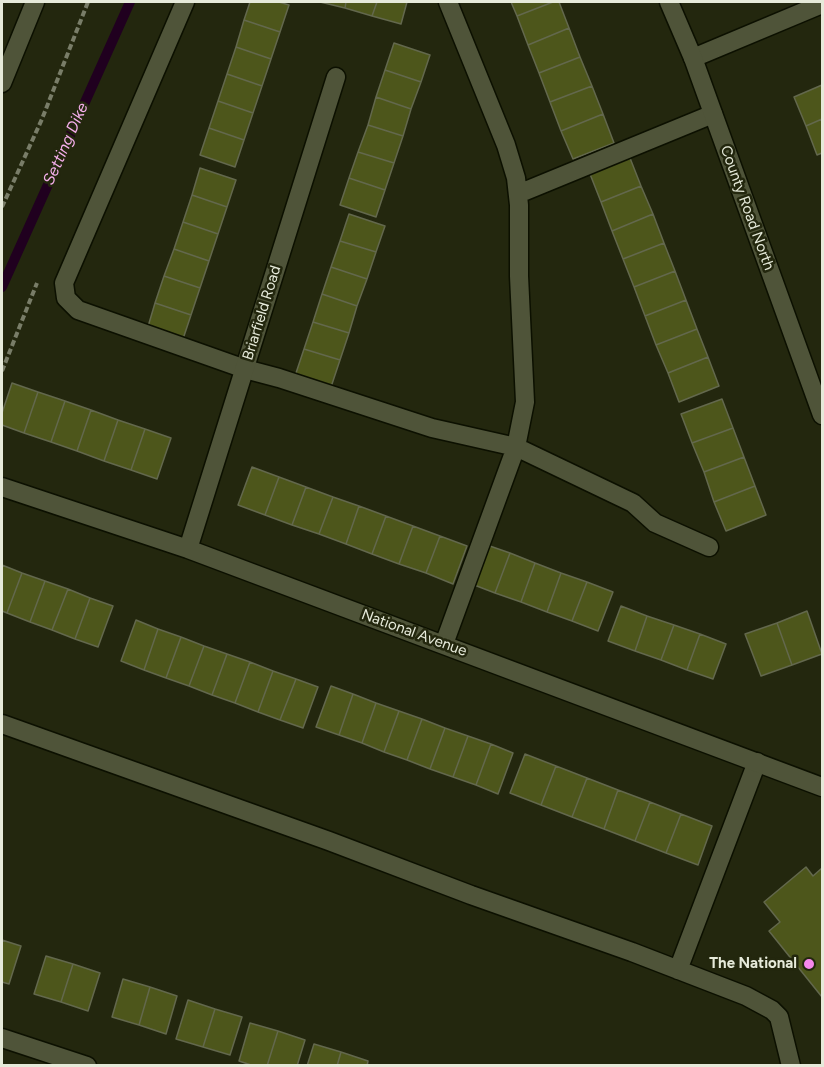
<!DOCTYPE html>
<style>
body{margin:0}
#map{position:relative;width:824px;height:1067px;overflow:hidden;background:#23270e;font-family:Figtree,sans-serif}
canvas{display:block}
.frame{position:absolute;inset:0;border:3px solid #e6eada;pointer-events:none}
</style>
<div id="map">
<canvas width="824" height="1067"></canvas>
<div class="frame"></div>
</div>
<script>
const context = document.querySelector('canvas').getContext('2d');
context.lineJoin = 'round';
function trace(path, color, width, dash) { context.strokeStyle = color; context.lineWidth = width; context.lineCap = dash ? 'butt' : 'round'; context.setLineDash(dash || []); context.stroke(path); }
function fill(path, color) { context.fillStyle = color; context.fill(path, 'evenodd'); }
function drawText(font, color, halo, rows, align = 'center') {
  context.font = font + ' Figtree,sans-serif'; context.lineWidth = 5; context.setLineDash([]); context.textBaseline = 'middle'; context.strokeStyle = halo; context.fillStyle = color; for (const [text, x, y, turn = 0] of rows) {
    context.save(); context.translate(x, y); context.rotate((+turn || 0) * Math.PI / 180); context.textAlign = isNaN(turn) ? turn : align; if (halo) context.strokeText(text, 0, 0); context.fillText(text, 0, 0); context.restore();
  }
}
const stream = new Path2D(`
 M2,287L130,2`);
const building = new Path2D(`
 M250,2H279L289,5L280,32L244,20Z
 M320,2H346L345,8Z
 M346,2H377L372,16L345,8Z
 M377,2H407L401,24L372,16Z
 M511,2H553L517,16Z
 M553,2H559L569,28L528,45L517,16Z
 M244,20L280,32L271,59L236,47Z
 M569,28L580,57L539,73L528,45Z
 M394,43L430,55L421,82L385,70Z
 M236,47L271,59L262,86L227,74Z
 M580,57L592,86L550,102L539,73Z
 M385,70L421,82L411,109L376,97Z
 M227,74L262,86L253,113L218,101Z
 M822,85V119L806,126L794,97Z
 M592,86L603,114L561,131L550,102Z
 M376,97L411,109L403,136L368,125Z
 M218,101L253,113L244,140L209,128Z
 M603,114L614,143L573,159L561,131Z
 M822,119V153L817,155L806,126Z
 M368,125L403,136L394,163L358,152Z
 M209,128L244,140L235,167L200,155Z
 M358,152L394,163L385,190L349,178Z
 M630,158L641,186L601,202L590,174Z
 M200,168L236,180L227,207L192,195Z
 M349,178L385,190L376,217L340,205Z
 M641,186L653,214L612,231L601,202Z
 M192,195L227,207L218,234L183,222Z
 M349,214L385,226L376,252L340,241Z
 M653,214L664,243L623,259L612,231Z
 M183,222L218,234L209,261L174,249Z
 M340,241L376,252L367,279L331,267Z
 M664,243L675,271L634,287L623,259Z
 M174,249L209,261L200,288L164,276Z
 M331,267L367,279L357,306L322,294Z
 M675,271L686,300L645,316L634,287Z
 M164,276L200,288L191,315L155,303Z
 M322,294L357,306L349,333L313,322Z
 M686,300L697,329L656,345L645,316Z
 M155,303L191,315L182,342L147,330Z
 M313,322L349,333L340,360L304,349Z
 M697,329L708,357L668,373L656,345Z
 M304,349L340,360L331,387L295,376Z
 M708,357L719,386L679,402L668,373Z
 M12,383L38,392L24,433L2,425V413Z
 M38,392L65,401L51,442L24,433Z
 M722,399L733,428L692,443L681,414Z
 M65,401L91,410L77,451L51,442Z
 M91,410L118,420L104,461L77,451Z
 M118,420L145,429L131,470L104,461Z
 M733,428L744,457L704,472L692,443Z
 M145,429L171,438L157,479L131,470Z
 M744,457L755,486L714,502L704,472Z
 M252,467L279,477L265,515L238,505Z
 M279,477L306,487L292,525L265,515Z
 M755,486L766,515L726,531L714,502Z
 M306,487L333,497L319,534L292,525Z
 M333,497L359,506L346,544L319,534Z
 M359,506L386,516L372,554L346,544Z
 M386,516L413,526L399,564L372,554Z
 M413,526L440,536L426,573L399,564Z
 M440,536L467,546L453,584L426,573Z
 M484,544L510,553L495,593L469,583Z
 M510,553L535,563L521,602L495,593Z
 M535,563L561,573L547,612L521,602Z
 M2,565L22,573L7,613L2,611Z
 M22,573L45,581L30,622L7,613Z
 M561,573L587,582L572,621L547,612Z
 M45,581L68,589L52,630L30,622Z
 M587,582L613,592L598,631L572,621Z
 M68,589L90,598L75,639L52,630Z
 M90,598L113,606L98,647L75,639Z
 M621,606L647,616L635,651L608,641Z
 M807,611L822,654L792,665L777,623Z
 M647,616L674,625L661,660L635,651Z
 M136,620L158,629L144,670L121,661Z
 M777,623L792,665L761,676L745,634Z
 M674,625L700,634L687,670L661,660Z
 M158,629L181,637L166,678L144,670Z
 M700,634L726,644L713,679L687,670Z
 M181,637L204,646L189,686L166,678Z
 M204,646L227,654L212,695L189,686Z
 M227,654L250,662L235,703L212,695Z
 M250,662L273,671L258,712L235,703Z
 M273,671L296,679L280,720L258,712Z
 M296,679L318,687L303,728L280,720Z
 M331,686L353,694L339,735L316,727Z
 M353,694L376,703L362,743L339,735Z
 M376,703L399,711L384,752L362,743Z
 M399,711L422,719L407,760L384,752Z
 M422,719L445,728L430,769L407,760Z
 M445,728L468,736L453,777L430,769Z
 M468,736L491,744L476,785L453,777Z
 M491,744L513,753L498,794L476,785Z
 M525,754L556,766L541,805L510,793Z
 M556,766L587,778L572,817L541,805Z
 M587,778L618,790L604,829L572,817Z
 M618,790L650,802L635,841L604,829Z
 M650,802L681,814L666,853L635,841Z
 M681,814L712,826L698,865L666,853Z
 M806,867L813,876L822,868V997L769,931L780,922L764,902Z
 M2,940L21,946L9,984L2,982Z
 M46,956L73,964L61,1002L34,994Z
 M73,964L100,973L88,1011L61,1002Z
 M123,979L150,987L139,1025L112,1017Z
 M150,987L177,996L166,1034L139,1025Z
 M188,1000L215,1009L203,1047L176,1039Z
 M215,1009L242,1017L230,1055L203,1047Z
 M250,1023L278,1031L267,1066H254L239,1061Z
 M278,1031L305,1040L297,1066H267Z
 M314,1044L341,1052L337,1066H307Z
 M341,1052L368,1061L367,1066H337Z`);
const path = new Path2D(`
 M2,207L42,119L88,2
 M2,371L37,283`);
const lane = new Path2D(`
 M185,2L64,283L66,298L78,310L245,369L279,378L432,428L516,447L633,503L655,523L709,547
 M2,83L35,2
 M518,194L713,114
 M444,644L516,447L525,402L519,276V205L516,178L506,145L448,2
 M2,724L329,841L471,895L632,952L746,996L772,1010L779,1017L791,1066
 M678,970L757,762`);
const street = new Path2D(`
 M693,58L822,4
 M2,487L188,549L822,787
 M188,549L336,77
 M2,1038L87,1066`);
const secondary = new Path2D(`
 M669,2L693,58L822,415`);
const markers = [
 [809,964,6,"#f788ec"]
];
const streetNames = [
 ["County Road North",747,208,70],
 ["Briarfield Road",262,313,-73],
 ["National Avenue",414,633,20]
];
const poiNames = [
 ["The National",797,964]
];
const waterNames = [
 ["Setting Dike",66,144,-66]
];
trace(stream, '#20001f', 10);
fill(building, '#4d561b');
trace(building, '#63684d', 1.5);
trace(lane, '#0c1000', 21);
trace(street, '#0c1000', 21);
trace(secondary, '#0c1000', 21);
trace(path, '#797d68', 4, [6, 3]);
trace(lane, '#4f5439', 18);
trace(street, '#4f5439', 18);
trace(secondary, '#4f5439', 18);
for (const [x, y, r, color] of markers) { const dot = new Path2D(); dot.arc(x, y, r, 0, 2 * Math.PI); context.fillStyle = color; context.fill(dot); trace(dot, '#23270e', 2); }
drawText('15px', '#e6eada', '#23270e', streetNames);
drawText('bold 15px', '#e6eada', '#23270e', poiNames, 'right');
drawText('italic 16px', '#f5afec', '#23270e', waterNames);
</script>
